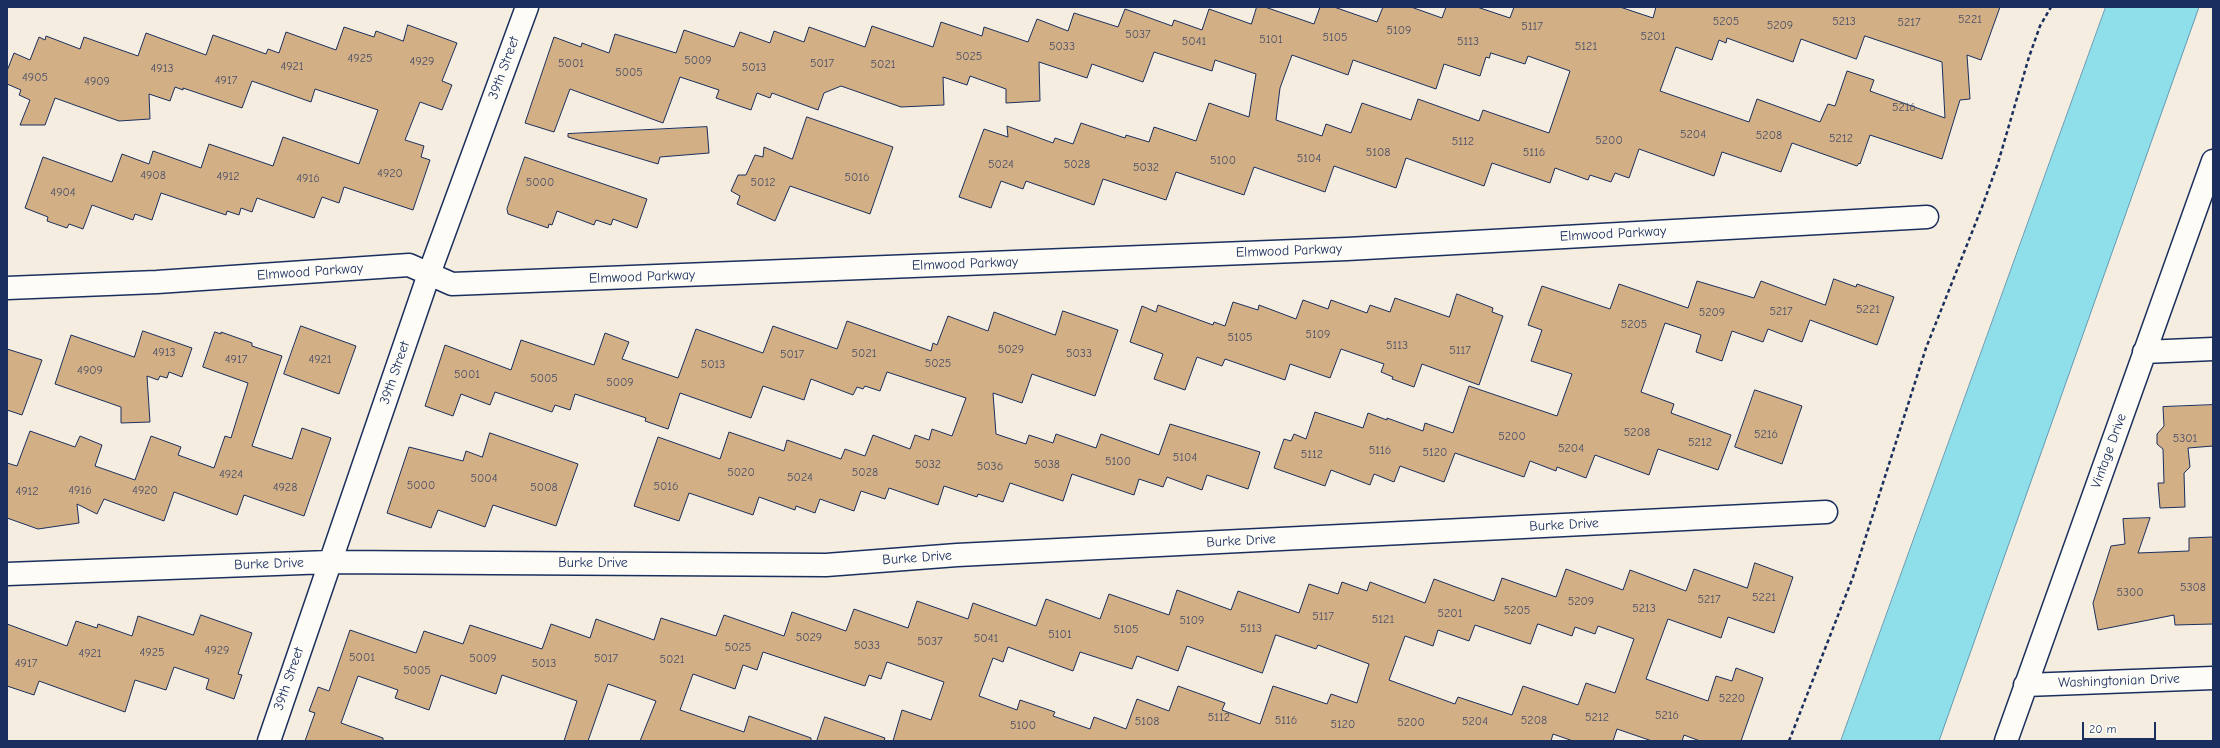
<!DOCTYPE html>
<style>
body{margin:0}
#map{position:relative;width:2220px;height:748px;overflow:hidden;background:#f4ede0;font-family:"Comic Neue",sans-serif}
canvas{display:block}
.frame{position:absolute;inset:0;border:8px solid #1b2f5e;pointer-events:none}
.scale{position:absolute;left:2082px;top:722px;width:74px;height:18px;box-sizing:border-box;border:2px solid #1b2f5e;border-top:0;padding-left:5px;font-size:12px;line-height:14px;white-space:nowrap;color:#1b2f5e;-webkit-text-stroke:3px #fdfcf7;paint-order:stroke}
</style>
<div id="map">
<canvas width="2220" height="748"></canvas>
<div class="frame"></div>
<div class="scale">20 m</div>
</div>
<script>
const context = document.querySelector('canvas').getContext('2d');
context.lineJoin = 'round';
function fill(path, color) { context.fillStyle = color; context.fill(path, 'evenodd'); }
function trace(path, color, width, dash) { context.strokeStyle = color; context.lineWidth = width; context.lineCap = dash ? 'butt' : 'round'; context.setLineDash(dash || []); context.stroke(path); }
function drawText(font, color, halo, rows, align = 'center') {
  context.font = font + ' "Comic Neue",sans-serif'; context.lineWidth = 3; context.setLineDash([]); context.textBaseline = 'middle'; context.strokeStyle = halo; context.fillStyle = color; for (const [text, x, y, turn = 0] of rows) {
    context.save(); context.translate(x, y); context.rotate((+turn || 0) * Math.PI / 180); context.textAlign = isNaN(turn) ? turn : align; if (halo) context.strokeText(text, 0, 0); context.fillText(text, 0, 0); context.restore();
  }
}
const water = new Path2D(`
 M2106,7H2199L1939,741H1841Z`);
const building = new Path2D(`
 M1257,7H1265L1314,24L1320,7H1334L1377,22L1383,7H1411L1442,18L1446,7H1477L1510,18L1514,7H1620L1653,18L1656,7H2000L1981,60L1967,55L1970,99L1960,100L1942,159L1870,135L1860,164L1859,163L1857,166L1792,143L1781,172L1722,152L1714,176L1639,149L1629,178L1615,173L1611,182L1590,175L1588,180L1555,168L1550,183L1492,163L1484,186L1406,158L1396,188L1334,166L1325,192L1254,167L1244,195L1176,172L1166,200L1103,179L1094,205L1026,181L1023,189L1001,181L991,208L959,197L984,129L1008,137L1007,126L1053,143L1055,138L1073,144L1081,123L1125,138L1126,135L1149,142L1154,127L1196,141L1209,103L1249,117L1256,74L1215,60L1212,71L1154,52L1143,82L1092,64L1087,78L1039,62L1040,101L1006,103V89L970,76L967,85L943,77L944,105L901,107L841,86L824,93L818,110L772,93L770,98L757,93L751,110L716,98L719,90L680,77L663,123L570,89L554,132L525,123L554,37L581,47L582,43L609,53L615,34L676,53L684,30L734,47L740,32L770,43L774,31L804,42L809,27L865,47L872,26L933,47L941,22L982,36L984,27L1028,42L1037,19L1068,31L1074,13L1118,27L1125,9L1172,26L1174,20L1202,30L1209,9L1251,24ZM1865,36L1942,62L1945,118L1870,91L1874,80L1847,71L1835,106L1828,104L1820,122L1757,99L1749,122L1660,91L1676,47L1712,60L1719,40L1726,43L1727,38L1793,62L1801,39L1856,59ZM1491,53L1525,64L1528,56L1570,71L1549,133L1483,110L1479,121L1418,99L1411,120L1362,103L1351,133L1326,124L1322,136L1276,120L1280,88L1292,55L1348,75L1353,60L1436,89L1444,64L1480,76L1486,57L1489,58Z
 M408,25L457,43L442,81L452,85L442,110L420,102L405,140L424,146L421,157L430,160L413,210L344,187L339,203L322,197L314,218L257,198L252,212L241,208L239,215L227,211L226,215L161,193L152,220L135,214L133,220L92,205L83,229L69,224L67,228L47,221L48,217L25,208L43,157L112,182L122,154L149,164L153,151L201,168L209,144L273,166L283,137L359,164L378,110L315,89L311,102L252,81L242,108L183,88V90L175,87L170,101L149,94L150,119L119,121L55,98L45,125H20L30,100L19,95L21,90L7,84V71L14,53L30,60L39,37L45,40L46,36L80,49L84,37L138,56L146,33L206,55L213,35L266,54L268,49L279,53L286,32L336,50L344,27L374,37L376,31L403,41Z
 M807,117L893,147L870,214L790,186L775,221L737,204L740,196L731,191L738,175H746L755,155L763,157L764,147L792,159Z
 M707,127L709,153L660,157L658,164L568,137V134Z
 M525,157L647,199L637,228L613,219L611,225L596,220L594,225L557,211L552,225L549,224L548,228L508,214L507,209Z
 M1834,279L1856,287L1857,284L1894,297L1877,345L1810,320L1802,342L1768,329L1763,342L1732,331L1722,361L1696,352L1701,335L1665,323L1641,392L1674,404L1671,413L1731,435L1718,470L1658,449L1649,475L1595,455L1586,478L1557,467L1556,471L1530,461L1524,477L1455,453L1444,482L1400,466L1394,482L1374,474L1370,485L1331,470L1325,486L1274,468L1284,439L1291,441L1294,434L1306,439L1315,412L1363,428L1368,413L1387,420V418L1423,431L1425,423L1453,433L1469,386L1557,416L1572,374L1531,361L1542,330L1528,325L1542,286L1610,309L1619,284L1688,308L1697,281L1754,298L1761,281L1825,305Z
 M1457,294L1493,308L1492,312L1503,316L1479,385L1422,364L1414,387L1392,379L1393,377L1381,372L1384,364L1341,349L1330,378L1290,364L1285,380L1225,359L1222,366L1197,357L1185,390L1154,379L1163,354L1130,342L1142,306L1156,312L1158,305L1213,325L1214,322L1225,326L1233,302L1258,310L1259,305L1296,319L1303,300L1328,309L1331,300L1367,313L1370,305L1390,312L1395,298L1449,317Z
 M1063,311L1118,330L1095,396L1032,374L1022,403L993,393L996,434L1026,444L1029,435L1053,443L1056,434L1096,448L1101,434L1159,455L1170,424L1260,452L1248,489L1207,475L1202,490L1167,477L1163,487L1139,479L1134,495L1072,474L1063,501L1010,483L1003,502L978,494L977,497L944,486L938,505L889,488L885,499L861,491L854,511L820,499L815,513L796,506L795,510L759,497L753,515L689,493L679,521L634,506L658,437L720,459L729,432L784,451L787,440L841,459L845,449L865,456L873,435L910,449L915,435L929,440L932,429L952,436L966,398L887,372L880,391L865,386L863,389L857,387L853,395L811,379L804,400L763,386L751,418L680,393L668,429L645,421L646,418L575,394L570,410L555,405L552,412L495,392L490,405L461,394L453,416L425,406L445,345L511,370L521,340L594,365L605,333L629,342L622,359L678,378L696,329L763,353L773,326L837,349L847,321L931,351L933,343L937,345L948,316L988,331L994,312L1055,335Z
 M301,326L356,346L339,394L284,374Z
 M143,331L192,348L182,377L169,372L167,378L160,376L158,380L147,376L150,422L121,423V407L55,384L71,335L134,357Z
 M215,332L221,334V332L252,343V346L282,356L252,446L292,459L302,428L331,438L304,516L244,495L237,515L174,492L164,521L104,499L97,514L77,504L79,523L38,529L7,518V463L17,466L30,431L75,447L80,436L102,445L95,466L135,480L151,436L181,447L178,455L214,468L225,436L231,438L248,383L203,367Z
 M7,349L42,360L22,415L7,410Z
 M1755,390L1802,406L1782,464L1735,447Z
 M2213,405V446L2188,448L2190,467L2184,473L2185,507L2160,508L2158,483H2164L2163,449L2157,444V434L2164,426L2163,407Z
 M490,433L578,464L556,526L493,505L485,527L438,510L431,528L387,513L409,447L463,461L466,451L482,457Z
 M2150,518L2138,553L2189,551V538L2213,537V624L2175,625L2174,615L2098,630L2093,603L2111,546L2125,544L2123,519Z
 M1755,563L1793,577L1774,633L1728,617L1721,638L1668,619L1646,679L1708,701L1716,676L1732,681L1736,668L1763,678L1741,741H1700L1684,735L1682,741H1652L1617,729L1613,741H1573L1553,734L1551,741H893L902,710L931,720L944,682L887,662L881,679L869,675L865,686L763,652L757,670L743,665L735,689L693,674L680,710L744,732L749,716L811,738V741H640L656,701L608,684L588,741H564L577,701L502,675L496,694L441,675L429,710L395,698L398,690L358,676L341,723L383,738V741H305L315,713L309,711L318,687L329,691L350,630L416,653L424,631L463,644L470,625L542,649L551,624L590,638L596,619L654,640L661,618L716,636L724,615L784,636L792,612L846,631L854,609L908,628L917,601L968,619L973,603L1036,626L1046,599L1100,619L1109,594L1169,615L1177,590L1231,610L1238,591L1299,613L1309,584L1338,594L1342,582L1367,591L1370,582L1425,603L1434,579L1494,601L1502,578L1556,597L1566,569L1623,590L1630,570L1686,591L1694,569L1747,588ZM1538,624L1572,636L1575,627L1595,634L1598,626L1634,639L1615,693L1586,683L1578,705L1523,686L1512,715L1458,697L1455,704L1389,680L1405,636L1433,646L1438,630L1469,641L1475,625L1530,644ZM1276,635L1316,649L1318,645L1369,664L1357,703L1331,694L1327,704L1273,686L1260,724L1222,710L1225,703L1178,686L1169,711L1137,699L1126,729L1094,717L1090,729L1053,716L1055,712L1020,700L1017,710L979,696L993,658L1003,662L1008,647L1073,671L1080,652L1132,669L1137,656L1178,671L1187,646L1262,673Z
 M201,615L252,633L238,674L242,675L234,699L206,689L209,679L174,667L166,690L135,680L125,712L39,681L34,695L7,686V624L67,646L76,621L97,628L98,624L132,636L138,616L193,635Z
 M825,717L885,738L884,741H817Z`);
const path = new Path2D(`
 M1789,741L1853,577L1926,348L1982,207L1998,163L2029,57L2040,26L2051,7`);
const street = new Path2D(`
 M7,288L157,282L409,265L452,284L1347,249L1927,217
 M2144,352L2213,349
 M7,574L329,562L826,565L957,555L1826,512
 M2025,685L2213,678
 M269,741L429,274L527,7
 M2006,741L2213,161`);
const numberNames = [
 ["5221",1970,20],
 ["5205",1726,22],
 ["5213",1844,22],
 ["5217",1909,23],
 ["5209",1780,26],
 ["5117",1532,27],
 ["5109",1399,31],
 ["5037",1138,35],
 ["5201",1653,37],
 ["5105",1335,38],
 ["5101",1271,40],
 ["5041",1194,42],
 ["5113",1468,42],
 ["5033",1062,47],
 ["5121",1586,47],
 ["5025",969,57],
 ["4925",360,59],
 ["5009",698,61],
 ["4929",422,62],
 ["5001",571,64],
 ["5017",822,64],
 ["5021",883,65],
 ["4921",292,67],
 ["5013",754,68],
 ["4913",162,69],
 ["5005",629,73],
 ["4905",35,78],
 ["4917",226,81],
 ["4909",97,82],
 ["5216",1904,108],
 ["5204",1693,135],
 ["5208",1769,136],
 ["5212",1841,139],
 ["5200",1609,141],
 ["5112",1463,142],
 ["5108",1378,153],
 ["5116",1534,153],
 ["5104",1309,159],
 ["5100",1223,161],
 ["5024",1001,165],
 ["5028",1077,165],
 ["5032",1146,168],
 ["4920",390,174],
 ["4908",153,176],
 ["4912",228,177],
 ["5016",857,178],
 ["4916",308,179],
 ["5000",540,183],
 ["5012",763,183],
 ["4904",63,193],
 ["5221",1868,310],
 ["5217",1781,312],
 ["5209",1712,313],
 ["5205",1634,325],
 ["5109",1318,335],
 ["5105",1240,338],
 ["5113",1397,346],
 ["5029",1011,350],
 ["5117",1460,351],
 ["4913",164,353],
 ["5021",864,354],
 ["5033",1079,354],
 ["5017",792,355],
 ["4917",236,360],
 ["4921",320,360],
 ["5025",938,364],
 ["5013",713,365],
 ["4909",90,371],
 ["5001",467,375],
 ["5005",544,379],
 ["5009",620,383],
 ["5208",1637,433],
 ["5216",1766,435],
 ["5200",1512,437],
 ["5301",2185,439],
 ["5212",1700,443],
 ["5204",1571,449],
 ["5116",1380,451],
 ["5120",1435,453],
 ["5112",1312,455],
 ["5104",1185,458],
 ["5100",1118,462],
 ["5032",928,465],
 ["5038",1047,465],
 ["5036",990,467],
 ["5020",741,473],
 ["5028",865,473],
 ["4924",231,475],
 ["5024",800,478],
 ["5004",484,479],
 ["5000",421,486],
 ["5016",666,487],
 ["4928",285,488],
 ["5008",544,488],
 ["4916",80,491],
 ["4920",145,491],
 ["4912",27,492],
 ["5308",2193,588],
 ["5300",2130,593],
 ["5221",1764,598],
 ["5217",1709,600],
 ["5209",1581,602],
 ["5213",1644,609],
 ["5205",1517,611],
 ["5201",1450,614],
 ["5117",1323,617],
 ["5121",1383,620],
 ["5109",1192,621],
 ["5113",1251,629],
 ["5105",1126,630],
 ["5101",1060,635],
 ["5029",809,638],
 ["5041",986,639],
 ["5037",930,642],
 ["5033",867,646],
 ["5025",738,648],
 ["4929",217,651],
 ["4925",152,653],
 ["4921",90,654],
 ["5001",362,658],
 ["5009",483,659],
 ["5017",606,659],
 ["5021",672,660],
 ["4917",26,664],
 ["5013",544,664],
 ["5005",417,671],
 ["5220",1732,699],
 ["5216",1667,716],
 ["5112",1219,718],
 ["5212",1597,718],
 ["5116",1286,721],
 ["5208",1534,721],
 ["5108",1147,722],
 ["5204",1475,722],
 ["5200",1411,723],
 ["5120",1343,725],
 ["5100",1023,726]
];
const streetNames = [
 ["39th Street",504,68,-70],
 ["Elmwood Parkway",1613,234,-3],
 ["Elmwood Parkway",1289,251,-2],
 ["Elmwood Parkway",965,264,-2],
 ["Elmwood Parkway",310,272,-4],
 ["Elmwood Parkway",642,277,-2],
 ["39th Street",395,373,-71],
 ["Vintage Drive",2109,451,-70],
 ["Burke Drive",1564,525,-3],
 ["Burke Drive",1241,541,-3],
 ["Burke Drive",917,558,-4],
 ["Burke Drive",593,563],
 ["Burke Drive",269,564,-2],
 ["39th Street",289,679,-71],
 ["Washingtonian Drive",2119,681,-2]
];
fill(water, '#8fdfeb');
trace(water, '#6199b3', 1);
fill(building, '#d2af85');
trace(building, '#1b2f5e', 1);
trace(street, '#1b2f5e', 25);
trace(path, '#1b2f5e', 2.5, [4, 3]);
trace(street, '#fdfcf7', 22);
drawText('12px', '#494f68', null, numberNames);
drawText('14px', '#1b2f5e', '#fdfcf7', streetNames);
</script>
